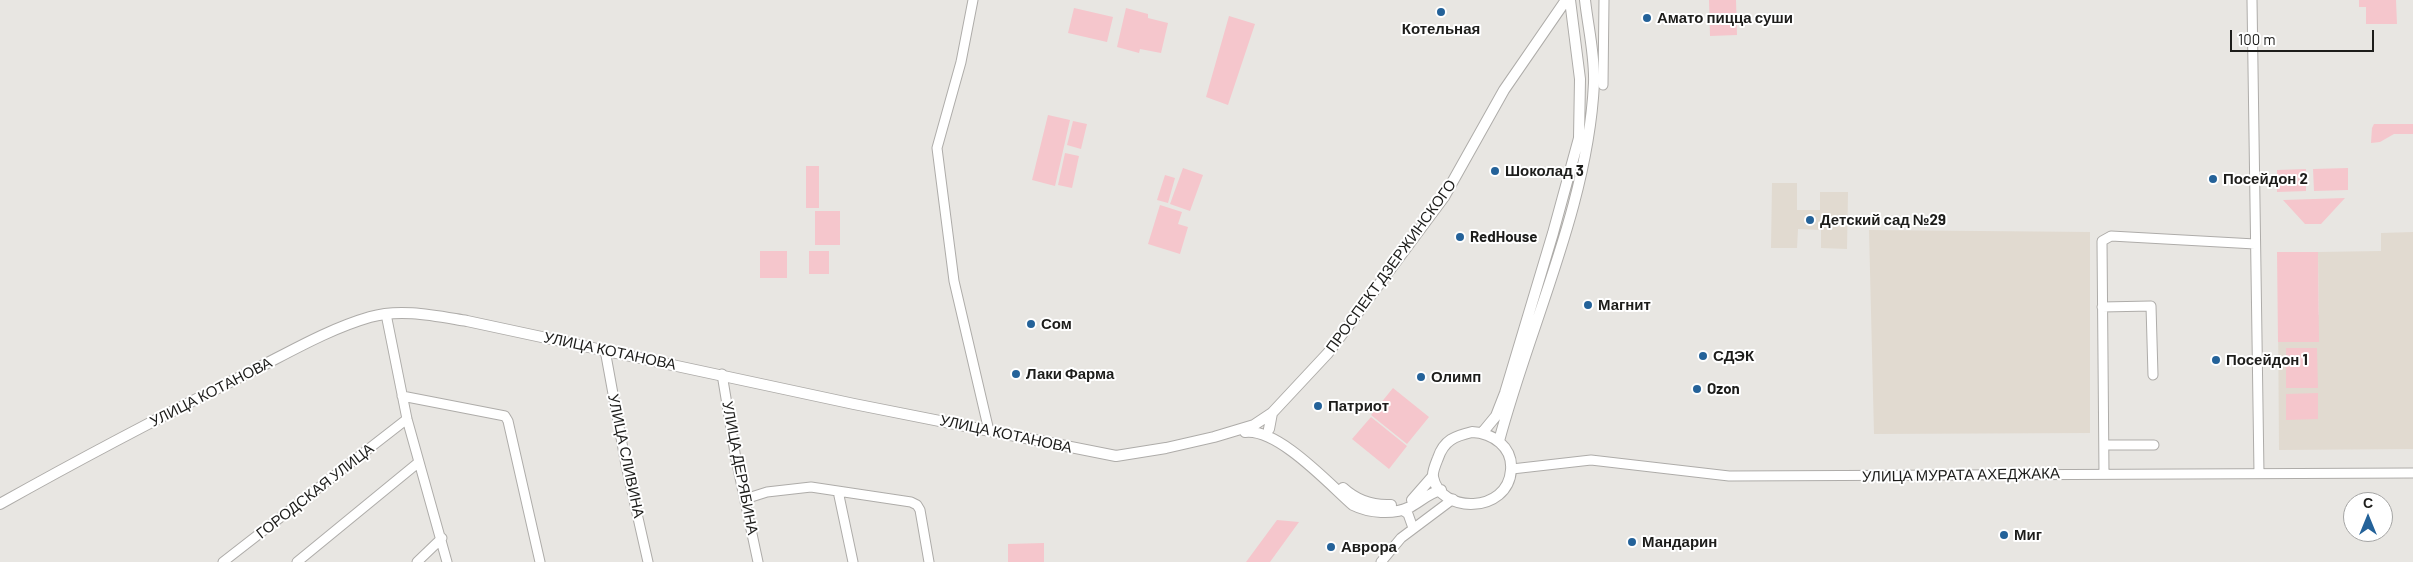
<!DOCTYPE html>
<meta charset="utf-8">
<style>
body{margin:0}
#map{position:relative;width:2413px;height:562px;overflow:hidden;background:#e8e6e2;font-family:Barlow,sans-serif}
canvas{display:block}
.north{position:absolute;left:2343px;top:492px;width:50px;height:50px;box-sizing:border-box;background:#fff;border:1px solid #a5a5a4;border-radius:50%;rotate:0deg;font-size:14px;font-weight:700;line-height:20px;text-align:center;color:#1d1d1b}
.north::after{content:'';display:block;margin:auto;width:18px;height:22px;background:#246299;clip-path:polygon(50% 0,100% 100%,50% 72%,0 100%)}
.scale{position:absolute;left:2230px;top:30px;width:144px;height:22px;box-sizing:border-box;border:2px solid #1d1d1b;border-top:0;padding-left:6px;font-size:15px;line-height:18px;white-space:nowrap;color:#1d1d1b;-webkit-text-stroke:4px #fff;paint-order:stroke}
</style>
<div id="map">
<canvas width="2413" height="562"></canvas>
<div class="north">С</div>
<div class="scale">100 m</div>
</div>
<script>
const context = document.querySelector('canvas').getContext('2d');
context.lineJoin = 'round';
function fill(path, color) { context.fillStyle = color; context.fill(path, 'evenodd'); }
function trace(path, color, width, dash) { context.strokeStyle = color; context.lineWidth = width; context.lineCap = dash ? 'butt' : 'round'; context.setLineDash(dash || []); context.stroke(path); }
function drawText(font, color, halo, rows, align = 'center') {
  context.font = font + ' Barlow,sans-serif'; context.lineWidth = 4; context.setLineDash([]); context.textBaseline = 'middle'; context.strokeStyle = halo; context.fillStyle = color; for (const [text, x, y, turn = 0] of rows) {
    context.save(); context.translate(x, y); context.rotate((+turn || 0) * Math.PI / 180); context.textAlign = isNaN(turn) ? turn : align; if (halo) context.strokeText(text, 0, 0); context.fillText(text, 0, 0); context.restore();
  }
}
const built = new Path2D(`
 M1772,183H1797V210H1820V192H1848L1847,249L1821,248V230L1798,229L1797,248H1771Z
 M1869,230L2090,232V433L1874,434Z
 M2413,232V449L2279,450L2278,315H2319L2318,252L2381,251V233Z`);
const green = new Path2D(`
 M1709,0H1736L1737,35L1710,36Z
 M2359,0H2396L2397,24H2366V7H2359Z
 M1074,8L1113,17L1107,42L1068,33Z
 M1126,8L1148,14V18L1168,23L1161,53L1140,49L1139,53L1117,47Z
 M1229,16L1255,24L1228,105L1206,97Z
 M1048,115L1070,120L1055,186L1032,180Z
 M1073,121L1087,124L1081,149L1067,145Z
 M2374,124H2413V134H2394L2380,142L2371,143L2372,128Z
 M1065,153L1079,156L1072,188L1058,185Z
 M806,166H819V208H806Z
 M1183,168L1203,175L1190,211L1170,204Z
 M2348,168V190L2314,191L2313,169Z
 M2306,169V191L2277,192V170Z
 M1165,175L1175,178L1168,203L1157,200Z
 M2345,198L2321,224H2305L2283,200Z
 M1160,205L1182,212L1178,224L1188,227L1180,254L1148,244Z
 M815,211H840V245H815Z
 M760,251H787V278H760Z
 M809,251H829V274H809Z
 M2277,252H2318L2319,342H2278Z
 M2286,348H2317L2318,388H2286Z
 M1393,388L1429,417L1407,444L1371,415Z
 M2318,393V419L2286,420V394Z
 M1371,417L1407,446L1389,469L1352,439Z
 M1277,520L1299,522L1270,562H1246Z
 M1044,543V562H1008V544Z`);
const minor = new Path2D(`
 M973,0L961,62L937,148L954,281L989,431
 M2252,0L2259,473
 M1603,85L1604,0
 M2102,307L2151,306L2153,375
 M386,314L407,419L447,562
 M605,350L626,465L648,562
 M722,374L736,459L758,562
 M402,396L505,416L508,421L540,562
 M2104,445H2154
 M1512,469L1591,460L1729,476L2413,473
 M2104,474L2102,241L2111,236L2255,244
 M838,491L853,562
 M745,499L767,492L811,487L911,502L917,505L920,510L929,562
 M1402,510L1408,514L1413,528
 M223,562L407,419
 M297,562L419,462
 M417,562L442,538
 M1381,562L1401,538L1453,499`);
const tertiary = new Path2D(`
 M1269,429L1272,413
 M1245,432C1278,428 1329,484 1353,505C1369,513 1393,515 1410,507C1421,501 1429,493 1441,490
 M1472,432C1493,433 1513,447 1511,470C1508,514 1440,514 1433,477C1432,472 1436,463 1438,458C1444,440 1455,436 1472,432Z
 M1482,433L1496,416L1505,393L1553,233L1579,138L1580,79L1570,0
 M1499,441C1530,324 1588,206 1594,83C1595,56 1588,27 1585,0
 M1343,488C1356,500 1373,506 1391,505
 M1412,500L1433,476
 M0,504C80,459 160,417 242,376C283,356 325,330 370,317C401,308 436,316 467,321L854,404L1116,456L1166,448L1214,437L1254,425L1272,413L1328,353L1444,197L1504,90L1566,0`);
const markers = [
 [1441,12,5,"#246299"],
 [1647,18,5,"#246299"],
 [1495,171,5,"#246299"],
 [2213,179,5,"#246299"],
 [1810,220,5,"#246299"],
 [1460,237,5,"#246299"],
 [1588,305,5,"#246299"],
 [1031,324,5,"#246299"],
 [1703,356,5,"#246299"],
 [2216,360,5,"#246299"],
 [1016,374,5,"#246299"],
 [1421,377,5,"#246299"],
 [1697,389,5,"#246299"],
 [1318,406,5,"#246299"],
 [2004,535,5,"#246299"],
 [1632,542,5,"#246299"],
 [1331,547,5,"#246299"]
];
const poiNames = [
 ["Амато пицца суши",1657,18],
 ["Котельная",1441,29,"center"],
 ["Шоколад 3",1505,171],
 ["Посейдон 2",2223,179],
 ["Детский сад №29",1820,220],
 ["RedHouse",1470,237],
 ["Магнит",1598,305],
 ["Сом",1041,324],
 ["СДЭК",1713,356],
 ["Посейдон 1",2226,360],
 ["Лаки Фарма",1026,374],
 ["Олимп",1431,377],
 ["Ozon",1707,389],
 ["Патриот",1328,406],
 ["Миг",2014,535],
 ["Мандарин",1642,542],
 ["Аврора",1341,547]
];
const streetNames = [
 ["ПРОСПЕКТ ДЗЕРЖИНСКОГО",1391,266,-54],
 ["УЛИЦА КОТАНОВА",610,351,12],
 ["УЛИЦА КОТАНОВА",211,392,-27],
 ["УЛИЦА КОТАНОВА",1006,434,12],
 ["УЛИЦА СЛИВИНА",626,456,78],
 ["УЛИЦА ДЕРЯБИНА",740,468,79],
 ["УЛИЦА МУРАТА АХЕДЖАКА",1961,475,-1],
 ["ГОРОДСКАЯ УЛИЦА",315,491,-38]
];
fill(built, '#e1dad0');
fill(green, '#f5c6cc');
trace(minor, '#aeaca9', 11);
trace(tertiary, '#aeaca9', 12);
trace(minor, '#fff', 9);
trace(tertiary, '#fff', 10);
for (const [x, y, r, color] of markers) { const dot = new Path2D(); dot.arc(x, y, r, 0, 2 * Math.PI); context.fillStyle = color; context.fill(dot); trace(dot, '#fff', 2); }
drawText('bold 15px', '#1d1d1b', '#fff', poiNames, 'left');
drawText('15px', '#1d1d1b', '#fff', streetNames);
</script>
